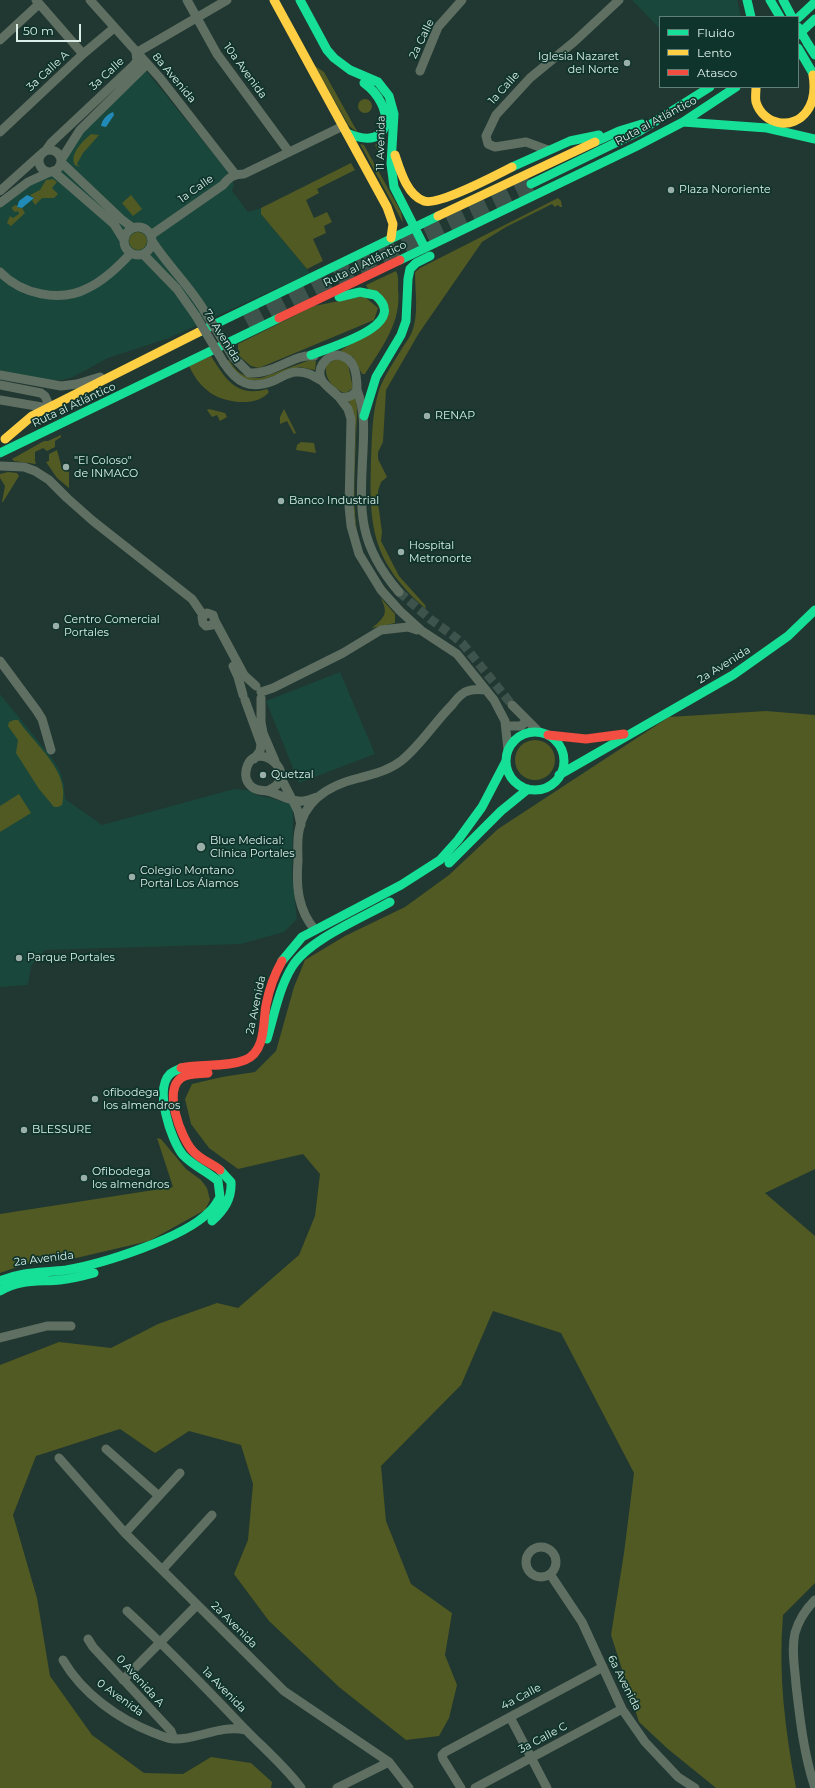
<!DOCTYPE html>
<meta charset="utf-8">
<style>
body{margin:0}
#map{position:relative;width:815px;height:1788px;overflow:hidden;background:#213731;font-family:Montserrat,sans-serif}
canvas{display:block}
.legend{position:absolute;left:659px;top:16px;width:140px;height:72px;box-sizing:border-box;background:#0e342b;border:1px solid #607f77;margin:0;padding:5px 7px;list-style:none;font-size:12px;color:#dbefe8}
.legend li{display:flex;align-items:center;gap:8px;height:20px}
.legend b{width:20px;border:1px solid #607f77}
.scale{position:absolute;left:16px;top:24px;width:65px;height:18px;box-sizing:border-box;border:2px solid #dbefe8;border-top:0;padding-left:5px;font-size:12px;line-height:14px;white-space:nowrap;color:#dbefe8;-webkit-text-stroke:3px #0e342b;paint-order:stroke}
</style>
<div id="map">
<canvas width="815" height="1788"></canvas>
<ul class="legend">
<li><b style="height:5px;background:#16e098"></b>Fluido</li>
<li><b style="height:5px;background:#ffcf43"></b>Lento</li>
<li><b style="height:5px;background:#f24e42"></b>Atasco</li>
</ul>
<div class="scale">50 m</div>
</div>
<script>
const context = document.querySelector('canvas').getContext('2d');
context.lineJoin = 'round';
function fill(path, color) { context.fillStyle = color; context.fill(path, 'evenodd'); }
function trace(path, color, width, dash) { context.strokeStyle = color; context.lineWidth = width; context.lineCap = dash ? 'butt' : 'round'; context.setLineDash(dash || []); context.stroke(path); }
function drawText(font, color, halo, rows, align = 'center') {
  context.font = font + ' Montserrat,sans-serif'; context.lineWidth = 3.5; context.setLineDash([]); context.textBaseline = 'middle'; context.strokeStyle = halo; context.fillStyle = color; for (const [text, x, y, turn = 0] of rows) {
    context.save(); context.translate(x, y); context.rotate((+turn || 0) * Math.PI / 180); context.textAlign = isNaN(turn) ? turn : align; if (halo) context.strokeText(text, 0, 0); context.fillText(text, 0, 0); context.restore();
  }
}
const built = new Path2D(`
 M632,0H737L741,17H660V29Z
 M144,68L229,173L234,185L232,191L248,212L261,208V214L310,273L169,338L108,358L73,377L62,380H28L0,375V204L53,171L80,130Z
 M340,672L375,754L299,783L266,701Z
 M0,694L51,757L60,771L64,785L65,799L102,825L234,789L247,790L259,796L271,798L292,805L293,812L292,875L297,919L284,932L241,944L45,950L31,966L28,985L0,987Z`);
const green = new Path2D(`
 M315,66L324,72L358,133L349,126Z
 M358 106a7 7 0 1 1 14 0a7 7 0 1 1-14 0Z
 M91,134L99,135L83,153L77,164L80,167L75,165C69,154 83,141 91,134Z
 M385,139L383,162L375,145Z
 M360,144L364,145L401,212L403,223Z
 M351,163L355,170L317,189L319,193L306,200L314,218L327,212L332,222L324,226L326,233L313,239L323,261L307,269L261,214V208Z
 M53,179L57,182L52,188L58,194L54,198H42L35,205L32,200L34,198L30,195L40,190L46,180Z
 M131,195L142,209L133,216L122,203Z
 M558,198L561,201L562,207H560L558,205L555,207L552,204L506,227L482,242L419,333L386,390L383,442L378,452V459L387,477L381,482L378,491V503L382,532L381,541L399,576L425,605L426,609C372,561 369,529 371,460C372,436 372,413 379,390C384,377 393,363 401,350C404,345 409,339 412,332C419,314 415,292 415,272L420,268Z
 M16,205L19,208H22L25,213L11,226L7,223L10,216L13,218L19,214L18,211L15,212L12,209V207Z
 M129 241a9 9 0 1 1 18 0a9 9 0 1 1-18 0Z
 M396,271C399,276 398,283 398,289C402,322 382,347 365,374H362L353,357L340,351L386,320L366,285Z
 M364,296L378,308L374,320L259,368L251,366L238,355V344L314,306Z
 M211,356C225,378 236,398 267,389L269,392C257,408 222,403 208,391C199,384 194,376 189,366Z
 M338,358L348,364L353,388L346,393C334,391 322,376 327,364Z
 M229,360C237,373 245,379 261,378L310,360L316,361L315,370L299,367L262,380H249L239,377L227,361Z
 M354,397L356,398L357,408C357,450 347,524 366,561C372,572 382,583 389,593C352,555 351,508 354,457C356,438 358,418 348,400Z
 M209,409L225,413L227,417L220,421L217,415L212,417L207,410Z
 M284,409L296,433L294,434L287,421L280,424V417Z
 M61,435V437L55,441V447L47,451L43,448L35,452V461L36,464L14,461L12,459L44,441H48Z
 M301,442L314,443L316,453L296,450L297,445Z
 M57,450L62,469L69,472V488L57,478L46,462L49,461V454Z
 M8,472L17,473L19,476L3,502H2L5,486L0,478V474Z
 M380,597L395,614V623L372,628C385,617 389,613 380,597Z
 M766,711L815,715V1169L765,1193L815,1236V1583L783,1615C778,1673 785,1731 796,1788H716L668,1749L639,1722L611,1635L624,1553L634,1473L561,1333L493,1311L461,1385L381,1466L386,1521L411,1584L452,1613L445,1655L457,1685L449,1718L439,1736L406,1740L339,1687L269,1621L234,1574L248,1540L253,1484L241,1445L189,1431L155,1453L120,1429L36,1456L13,1515L37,1598L50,1676L92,1735L144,1773L183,1774L211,1757L251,1763L272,1782L271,1788H0V1365L59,1342L111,1348L158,1324L217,1303L238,1308L299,1255L315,1216L320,1174L303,1154L238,1169L209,1148L191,1124L185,1099L192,1084L222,1077L255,1072L276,1051L294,987L305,960L345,936L405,907L449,875L498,829L669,717Z
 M14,720H18C35,745 71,771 62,805L58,807H54L39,789L16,753L18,740L8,726L9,722Z
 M515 760a20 20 0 1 1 40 0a20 20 0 1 1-40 0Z
 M19,794L31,813L0,832V806Z
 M157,1138L161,1139L186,1169L201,1180L207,1188L210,1200L205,1210L149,1241L59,1262L26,1264L0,1273V1214L173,1187Z`);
const water = new Path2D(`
 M113,112L114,115L106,127L101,126C102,120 107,114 113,112Z
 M27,195L34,198L22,208L17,207L19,201Z`);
const streetTunnel = new Path2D(`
 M399,592L430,619L451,634L462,643L512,705`);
const highwayTunnel = new Path2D(`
 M247,323L378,256L531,184`);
const street = new Path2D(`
 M36,0L83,54
 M90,0L160,78L235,174
 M187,0L217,54L289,152
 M0,40L39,4
 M420,71L438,27L462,0
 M0,132L83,54L114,28
 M39 161a11 11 0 1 1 22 0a11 11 0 1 1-22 0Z
 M46,150L51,143L134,65L137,61L136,53L227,0
 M548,150L526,142L495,147L488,144L486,136L496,115L530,78L575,41L619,0
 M61,160L80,130L147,64
 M61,162L121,219L133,228
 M53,171L114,224L124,240
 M0,191L40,155
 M0,203L28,182L50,172
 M124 241a14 14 0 1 1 28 0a14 14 0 1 1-28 0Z
 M151,235L223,185C229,177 234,174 244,174L343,126
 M152,241C168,266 190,286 205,312
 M143,254L177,289L196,316
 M0,272C21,294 60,303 88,288C105,280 119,266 131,253
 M338,355C356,358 357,375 357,390C352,397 347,398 339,397C334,392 327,387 323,382C314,370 326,355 338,355Z
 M234,358L249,373C273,375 295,353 314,356
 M224,363C237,383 250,390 273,381C281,378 288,372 296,372C306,371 314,376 322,381
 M0,375L61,386L77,384L100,377
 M0,385L41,393L45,396L50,407
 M357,390C365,410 364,430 363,451C360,511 357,543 399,592
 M339,397L348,409L351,419L349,506L351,526L359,554L381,590L400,611L422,631L457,654L494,700L505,721L508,750
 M0,400L48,408
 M0,466L24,467L35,471L49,480L67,498L93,521L192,599L203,615
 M215,621L212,625L206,626L203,623L202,617L207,613L213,615L215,621L244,675L256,686
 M0,661L37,711L42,719L51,750
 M233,666L238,677L243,695
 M261,692L273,688L343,653L381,630L408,627L417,630
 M261,698V722L263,733L275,761
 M245,700L261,744L260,751L254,759
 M512,705L539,732
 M506,726H521L527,720
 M280,776L298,811L301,825
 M267,791C306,775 252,735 246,771C245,777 247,783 252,787C257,791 261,790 267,791C278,793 287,801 299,801C305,802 311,799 317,797
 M315,930C298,910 296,887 298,861C298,851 297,841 299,831C304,800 330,785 359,778C373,774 388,771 401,761C420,746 434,723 452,705C455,701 460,695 465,692C471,689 479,689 486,690
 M0,1338L47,1326H71
 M106,1449L159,1496
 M59,1458L125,1533L284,1691L389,1762L409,1788
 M125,1533L180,1473
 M526 1562a15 15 0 1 1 30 0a15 15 0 1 1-30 0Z
 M162,1570L212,1515
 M550,1574L582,1622L622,1709L645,1742L678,1777L695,1788
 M815,1600C805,1610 799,1619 795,1633C791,1650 795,1668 796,1685C800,1720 804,1755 815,1788
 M127,1611C167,1648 205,1687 242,1726C262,1747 284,1765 301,1788
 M88,1639L93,1647L171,1731L174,1739
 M63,1660C82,1693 118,1719 154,1733C160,1735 167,1739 174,1739C197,1740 221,1724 246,1730
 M123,1680L197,1605
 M510,1717L547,1788
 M337,1788L389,1762
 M461,1788L443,1759L442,1755L445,1752L603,1667
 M475,1788L622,1709`);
const fast = new Path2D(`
 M300,0L327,50L334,58L350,70L378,82L389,96L394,114L391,164L394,187L425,248
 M747,0L751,17
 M770,0L780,17
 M783,0L792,17
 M798,18L815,2
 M798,35L815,19
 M808,44L815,55
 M798,48L815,77
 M683,122L767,128L815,139
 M347,133C395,154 395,105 364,83
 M595,142L619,131L642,124
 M512,167L570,141L599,135
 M531,184L640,131L710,87
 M400,260L635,147L683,122L736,87
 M199,332L438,216
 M311,355C330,347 412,325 375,295L360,292L339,297
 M364,416L376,377L401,335L406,321L408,279L410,269L416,263L430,256
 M0,453L279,318
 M506 761a29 29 0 1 1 58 0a29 29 0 1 1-58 0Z
 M559,775L733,675L788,636L815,610
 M449,863L501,811L528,789
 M282,961L302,937L401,885L440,860L458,840L482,807L506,761
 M267,1039C274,1016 279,988 292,967C308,940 362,918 390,902
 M212,1221C224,1210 232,1199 231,1182L220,1170
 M0,1281C22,1271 43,1273 66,1270C102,1264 184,1238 209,1212C214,1208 217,1202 220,1197L218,1181C207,1171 193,1166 183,1155C171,1141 154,1089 170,1074C173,1071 178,1070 181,1068
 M0,1291C19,1279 39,1282 60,1280C72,1279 83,1276 94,1273`);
const slow = new Path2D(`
 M274,0L387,207L393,224L391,238
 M756,87C756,92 755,98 756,102C763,125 793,131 807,111C815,100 815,87 813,75
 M395,155C400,170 407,195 424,201C438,206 496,175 512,167
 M438,216L595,142
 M5,439L32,416L199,332`);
const jam = new Path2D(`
 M279,318L400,260
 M548,735L586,739L624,734
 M181,1068C202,1063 225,1068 245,1060C266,1052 263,1022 266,1005C269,990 274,975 282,961
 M208,1073C199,1074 188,1073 181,1078C163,1091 181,1137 192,1150C199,1159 211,1163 220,1170`);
const streetBridge = new Path2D(`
 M205,312L234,358
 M196,316L224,363`);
const fastBridge = new Path2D(`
 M798,27L808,44`);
const markers = [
 [627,63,4,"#9aafa8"],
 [671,190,4,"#9aafa8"],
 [427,416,4,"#9aafa8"],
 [66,467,4,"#9aafa8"],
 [281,501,4,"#9aafa8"],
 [401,552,4,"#9aafa8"],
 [56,626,4,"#9aafa8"],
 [263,775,4,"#9aafa8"],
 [201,847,5,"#9aafa8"],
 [132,877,4,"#9aafa8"],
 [19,958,4,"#9aafa8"],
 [95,1099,4,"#9aafa8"],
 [24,1130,4,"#9aafa8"],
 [84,1178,4,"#9aafa8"]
];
const streetNames = [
 ["2a Calle",422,39,-64],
 ["3a Calle A",48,71,-43],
 ["10a Avenida",245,71,54],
 ["3a Calle",107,74,-43],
 ["8a Avenida",174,78,50],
 ["1a Calle",504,88,-48],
 ["Ruta al Atlántico",656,121,-28],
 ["11 Avenida",381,143,-89],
 ["1a Calle",196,189,-35],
 ["Ruta al Atlántico",365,264,-26],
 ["7a Avenida",222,336,58],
 ["Ruta al Atlántico",74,405,-25],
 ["2a Avenida",724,665,-32],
 ["2a Avenida",256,1005,-78],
 ["2a Avenida",44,1259,-7],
 ["2a Avenida",234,1625,45],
 ["0 Avenida A",140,1681,48],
 ["6a Avenida",624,1683,63],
 ["1a Avenida",224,1690,46],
 ["4a Calle",521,1697,-28],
 ["0 Avenida",120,1698,36],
 ["3a Calle C",543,1738,-28]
];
const poiNames = [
 ["Iglesia Nazaret",619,57,"right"],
 ["del Norte",619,70,"right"],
 ["Plaza Nororiente",679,190],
 ["RENAP",435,416],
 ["\"El Coloso\"",74,461],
 ["de INMACO",74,474],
 ["Banco Industrial",289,501],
 ["Hospital",409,546],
 ["Metronorte",409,559],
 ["Centro Comercial",64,620],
 ["Portales",64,633],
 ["Quetzal",271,775],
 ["Blue Medical:",210,841],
 ["Clínica Portales",210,854],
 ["Colegio Montano",140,871],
 ["Portal Los Álamos",140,884],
 ["Parque Portales",27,958],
 ["ofibodega",103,1093],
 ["los almendros",103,1106],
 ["BLESSURE",32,1130],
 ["Ofibodega",92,1172],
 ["los almendros",92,1185]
];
fill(built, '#1a473b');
fill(green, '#515a22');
fill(water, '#228ab6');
trace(streetTunnel, '#3d534c', 9, [9, 4.5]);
trace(highwayTunnel, '#3d534c', 17, [17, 8]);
trace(street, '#5f7063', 9);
trace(fast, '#16e098', 9);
trace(slow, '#ffcf43', 9);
trace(jam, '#f24e42', 9);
trace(streetBridge, '#5f7063', 9);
trace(fastBridge, '#16e098', 9);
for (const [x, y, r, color] of markers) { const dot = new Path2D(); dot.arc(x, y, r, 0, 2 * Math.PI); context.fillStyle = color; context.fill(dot); trace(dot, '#0e342b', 1.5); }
drawText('11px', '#dbefe8', '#0e342b', streetNames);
drawText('11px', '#dbefe8', '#0e342b', poiNames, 'left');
</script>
